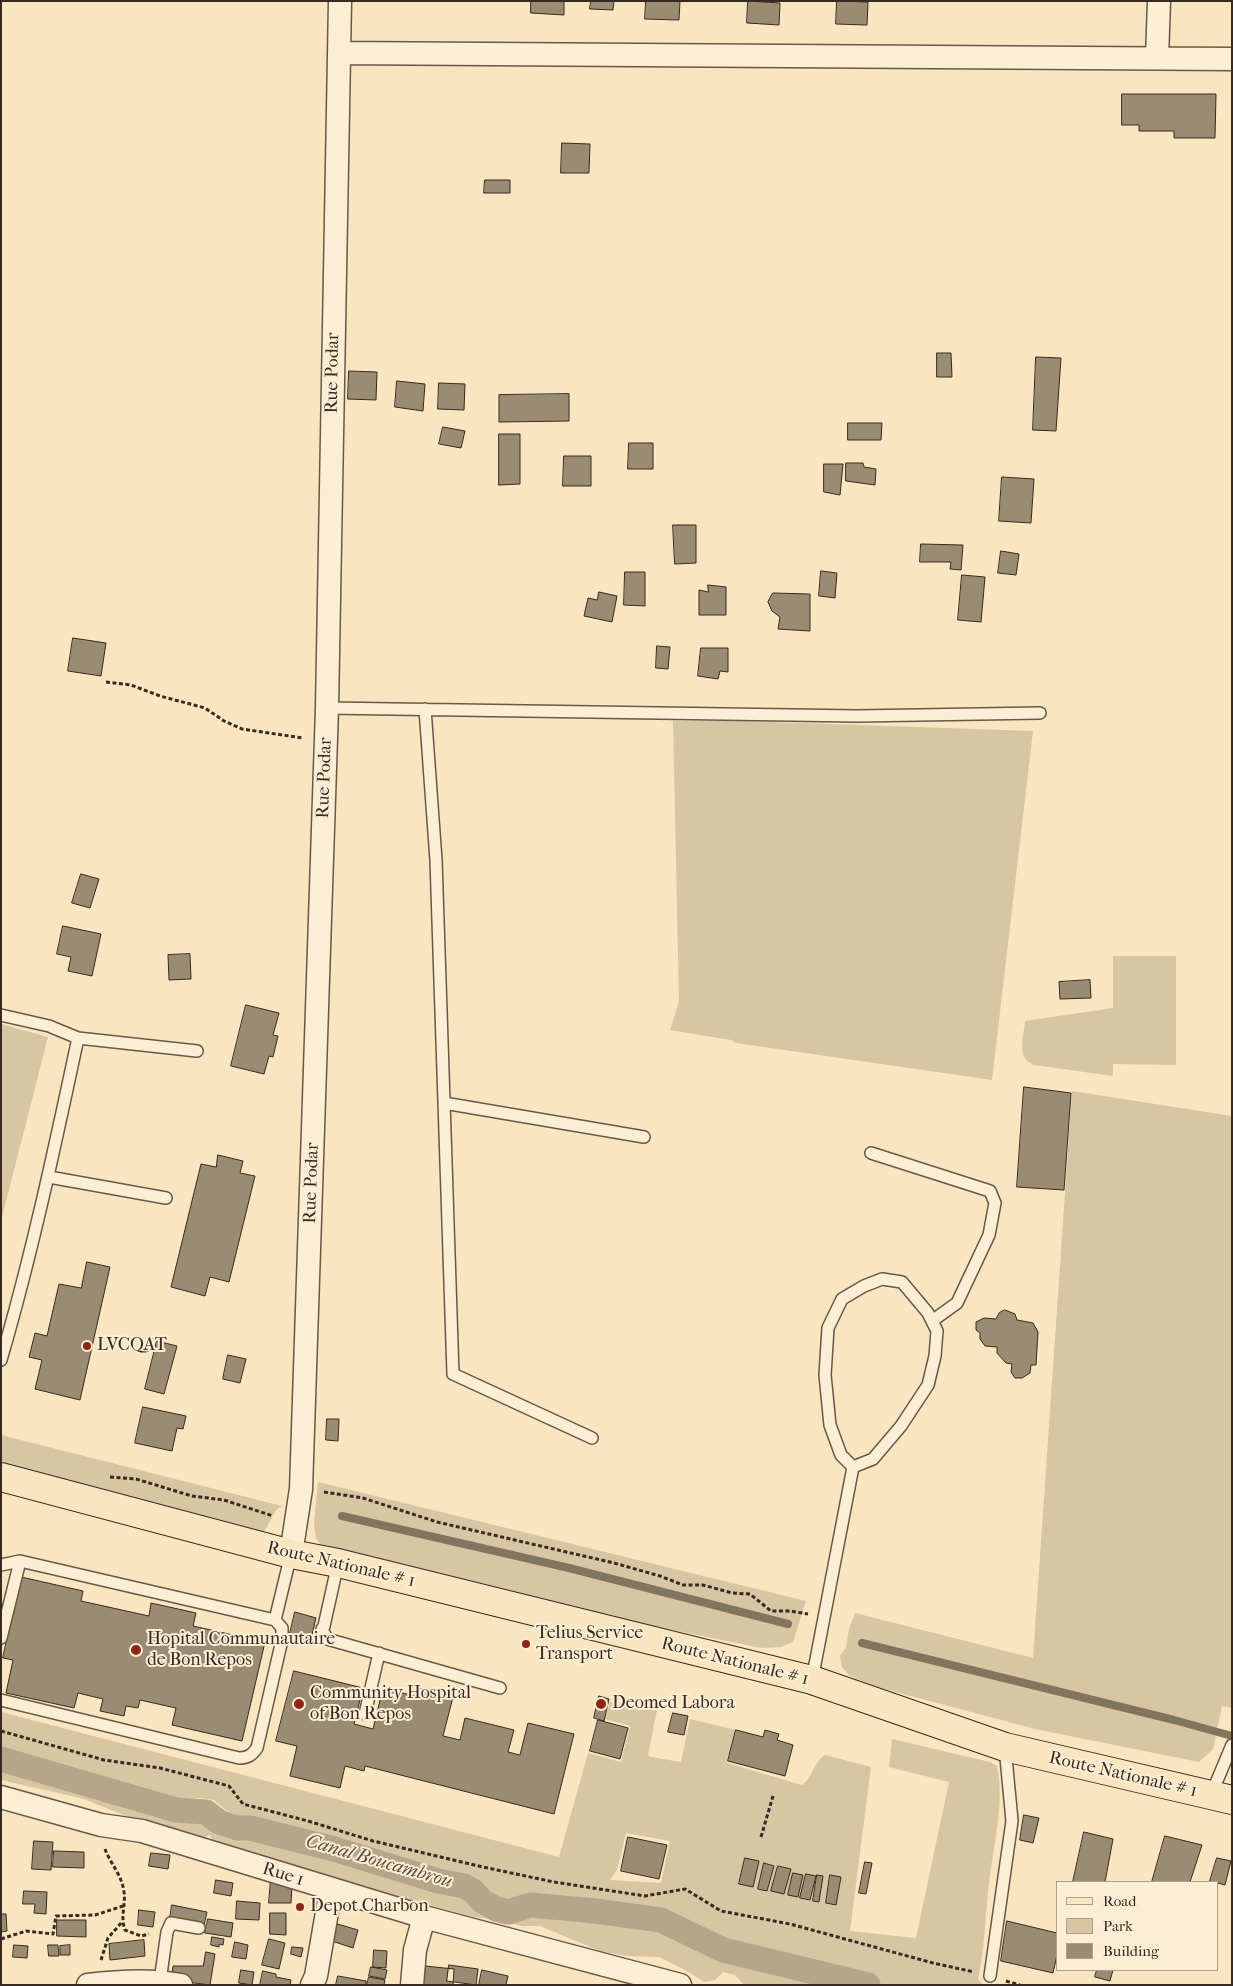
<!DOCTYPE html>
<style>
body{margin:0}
#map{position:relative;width:1233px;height:1986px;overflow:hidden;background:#f9e5bf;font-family:"IM FELL French Canon",serif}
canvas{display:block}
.frame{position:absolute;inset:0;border:2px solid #362a21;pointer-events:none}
.legend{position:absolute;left:1056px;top:1881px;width:162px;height:90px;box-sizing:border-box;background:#fbeed5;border:1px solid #aca08d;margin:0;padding:6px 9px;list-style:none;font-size:15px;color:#362a21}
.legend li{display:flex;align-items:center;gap:10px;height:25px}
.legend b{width:25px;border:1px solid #aca08d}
</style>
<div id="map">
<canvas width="1233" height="1986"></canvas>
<div class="frame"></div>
<ul class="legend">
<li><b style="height:6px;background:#f9e5bf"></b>Road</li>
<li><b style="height:14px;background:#d8c5a4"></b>Park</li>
<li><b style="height:14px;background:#9b8b73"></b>Building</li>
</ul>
</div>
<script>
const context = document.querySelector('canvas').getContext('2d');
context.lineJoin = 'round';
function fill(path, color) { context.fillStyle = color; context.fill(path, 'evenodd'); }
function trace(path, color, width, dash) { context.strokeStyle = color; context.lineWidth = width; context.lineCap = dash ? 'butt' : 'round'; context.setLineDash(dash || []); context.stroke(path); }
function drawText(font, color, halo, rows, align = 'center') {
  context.font = font + ' "IM FELL French Canon",serif'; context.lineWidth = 4; context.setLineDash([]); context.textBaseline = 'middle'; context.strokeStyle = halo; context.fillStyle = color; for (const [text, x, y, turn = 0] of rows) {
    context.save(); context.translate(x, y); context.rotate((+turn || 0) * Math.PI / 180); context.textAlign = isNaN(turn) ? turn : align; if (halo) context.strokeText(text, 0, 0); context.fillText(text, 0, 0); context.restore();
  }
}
const green = new Path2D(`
 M673,721H743L1033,731L992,1080L736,1043L731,1040L670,1030L679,1002Z
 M1113,956H1176V1065L1113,1064V1076L1034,1065C1015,1057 1024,1037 1025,1021L1113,1008Z
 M1,1024L48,1037L1,1221Z
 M1072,1091L1232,1116V1708L1222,1706L1213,1749L1199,1762L1035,1729L877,1687L850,1676L842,1667L840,1656L846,1648L849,1629L855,1613L1033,1658Z
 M1,1435L282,1506L276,1510L264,1532L16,1475L1,1463Z
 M318,1482L806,1601L793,1642L781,1647L761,1648L541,1603L324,1552L316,1538L314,1524Z
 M610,1702L657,1710L648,1755L651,1757L681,1762L690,1719L736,1730L727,1763L802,1785C814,1776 812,1764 825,1755L871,1767L850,1931L916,1938L949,1782L889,1767L892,1739L990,1762L997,1766C1005,1804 993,1846 989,1884C985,1915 985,1948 978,1979L983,1985H880L725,1947L660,1917L521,1899L507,1902L491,1897L475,1885L445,1873L392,1862L294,1832L269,1828L227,1811L214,1800L199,1798L168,1801L1,1752V1712L559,1857L588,1753L621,1762L630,1726L605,1719ZM626,1833L670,1841L661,1883L610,1880L617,1870Z
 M1,1764L97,1791L124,1801L188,1817H205L238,1834L271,1838L338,1856L368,1865L400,1880L469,1894L478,1904L498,1914H518L530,1910L541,1912L601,1915L658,1924L721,1955L842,1985H744L735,1975L723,1972L715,1980L704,1982L685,1970L659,1957L627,1956L600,1951L540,1926H521L507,1922L470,1916L336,1880L283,1862L258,1858L214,1845L210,1835L200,1839L161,1830L157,1823L141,1822L84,1799L1,1780Z`);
const stream = new Path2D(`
 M342,1516L569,1568L788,1624
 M862,1643L1174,1720L1232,1736`);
const canal = new Path2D(`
 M1,1759L176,1810L206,1812L219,1822L237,1828H250L334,1849L438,1881L464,1886L473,1891L482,1901L496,1909L508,1912L531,1905L595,1911L661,1920L723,1950L868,1985`);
const building = new Path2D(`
 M531,1H564V15L531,13Z
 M591,1H614L613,10L590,9Z
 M646,1H680L679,20L645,19Z
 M748,1L780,3L779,25L747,23Z
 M837,1L868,2L867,25L836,24Z
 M1122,94H1216L1215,138H1174V131H1139V125H1122Z
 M562,143L590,144L589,173H561Z
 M485,180H510V193H484Z
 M937,353H951L952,377H937Z
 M1036,357L1061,358L1056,431L1033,430Z
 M349,371L377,372L376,400L348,399Z
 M397,381L425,384L423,411L395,407Z
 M439,383L465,384L464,410L438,409Z
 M569,394V421L499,422V395Z
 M848,423H882L881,440H848Z
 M443,427L465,431L461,448L439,444Z
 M499,434H520V484L499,485Z
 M629,443H653V469H628Z
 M564,456H591V486H563Z
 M846,463H863L864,467L876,469L875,485L846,481Z
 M824,464H843L840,495L824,492Z
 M1002,477L1034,479L1031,523L999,521Z
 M673,525H696V563L675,564Z
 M921,544L963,545L961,570L950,569L951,562H920Z
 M1001,551L1019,554L1016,575L998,573Z
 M821,571L837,573L835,598L819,596Z
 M625,572H645V606L624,605Z
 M962,575L985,577L981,622L958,620Z
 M708,585L726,587V615H699V590L708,592Z
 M599,592L617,596L612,622L584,616L588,598L597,600Z
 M773,593L810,594V631L778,629L780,617L772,611L768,602Z
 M73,638L106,643L101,676L68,671Z
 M657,646L670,647L668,669L656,668Z
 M701,648H728V672L720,671L718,679L698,676Z
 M81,874L99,879L90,908L72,903Z
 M63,926L101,934L92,976L68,971L71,957L57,954Z
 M190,954L191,979L169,980L168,955Z
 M1090,980L1091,998L1060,999L1059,982Z
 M246,1005L279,1013L273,1035L278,1036L273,1057L269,1056L264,1074L231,1066Z
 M1024,1087L1071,1093L1064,1190L1017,1187Z
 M218,1155L243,1161L240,1173L255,1176L229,1282L210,1277L205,1296L171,1287L201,1164L216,1167Z
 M87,1262L110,1267L80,1400L35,1389L42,1360L29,1357L35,1333L47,1336L59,1284L81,1288Z
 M1005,1310L1015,1314L1017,1320L1033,1323L1038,1332L1036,1365H1031L1030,1373L1022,1378H1015L1011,1372L1012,1364L1006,1363L997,1353V1347L985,1346L980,1339V1333L976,1330V1322L984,1318L996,1319L999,1313Z
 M157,1341L177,1346L164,1394L145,1389Z
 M228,1355L246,1359L240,1383L223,1379Z
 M143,1407L186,1416L183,1429L177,1428L172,1451L135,1443Z
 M327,1419H339L338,1441L326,1440Z
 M21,1577L83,1591L81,1601L149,1616L151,1603L196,1613L193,1626L265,1642L242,1741L172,1725L176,1708L140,1700L138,1708L126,1706L124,1716L100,1711L103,1699L78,1693L74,1708L6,1693L13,1660L3,1658Z
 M295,1612L316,1618L310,1643L289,1638Z
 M294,1671L363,1688L354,1724L373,1729L383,1688L415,1696L417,1688L453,1697L443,1736L460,1740L465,1718L514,1730L508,1752L520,1755L528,1723L574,1734L554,1814L365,1766L364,1771L345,1766L340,1788L290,1776L297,1746L276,1741Z
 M599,1696L609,1699L604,1721L594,1718Z
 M673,1713L688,1716L684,1735L668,1732Z
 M598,1720L628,1728L620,1759L590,1751Z
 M736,1730L763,1737L765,1730L779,1734L777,1740L793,1745L785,1776L728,1761Z
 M1024,1815L1039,1818L1033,1843L1020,1840Z
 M1084,1832L1113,1839L1105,1882H1073Z
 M1165,1836L1202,1845L1190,1882H1152Z
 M628,1837L667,1845L659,1879L621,1871Z
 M34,1841L53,1842L51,1870L32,1869Z
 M54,1851L84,1852V1868L53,1867Z
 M151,1853L170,1855L168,1869L149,1866Z
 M745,1858L759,1861L753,1887L739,1884Z
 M1217,1858L1231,1861L1225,1885L1210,1881Z
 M865,1862L872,1863L866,1894L859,1893Z
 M764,1863L774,1866L767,1891L758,1889Z
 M778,1866L791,1869L784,1894L771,1891Z
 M793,1873L803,1875L798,1897L788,1895Z
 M806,1874L816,1876L810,1900L800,1898Z
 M817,1875L823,1876L819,1902L813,1901Z
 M830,1875L841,1877L836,1905L826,1903Z
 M271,1878L292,1885L291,1903H269Z
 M216,1880L233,1883L231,1896L214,1893Z
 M24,1891L47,1892L46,1914L34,1913L35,1904H23Z
 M237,1901L260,1903L259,1920L236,1919Z
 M172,1905L207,1912L204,1925L170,1918Z
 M139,1910L155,1912L153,1927L138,1925Z
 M270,1913H286V1935L270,1934Z
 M1,1914H6L7,1931L1,1932Z
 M208,1919L233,1923L231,1937L205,1933Z
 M57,1920H86V1937L57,1936Z
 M1007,1921L1057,1933V1955L1053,1973L1001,1961Z
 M334,1923L358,1930L353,1948L329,1940Z
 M212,1937L224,1939L223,1945L219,1944V1947L211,1945Z
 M269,1939L285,1943L279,1969L262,1965Z
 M144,1940L145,1956L110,1960L109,1944Z
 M235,1942L248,1945L246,1959L232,1957Z
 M14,1945L28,1946L27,1958L13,1957Z
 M48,1945H58L59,1956H49Z
 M70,1945V1955H60V1946Z
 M292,1947L303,1948L301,1957L291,1954Z
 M374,1950L387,1951L386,1968L373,1967Z
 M206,1952L215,1954L210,1985L171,1980L173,1966H203Z
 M449,1965L478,1969L476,1985L447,1981Z
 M425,1966L454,1969L453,1985H423Z
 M371,1967L387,1970L385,1979L369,1976Z
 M241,1970L254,1972L252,1985L239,1983Z
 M482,1970L508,1976L506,1985H479Z
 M1097,1970H1113L1110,1981L1095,1977Z
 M263,1971L276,1974V1977L291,1980L290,1985H260Z
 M338,1976L366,1981V1985H336Z
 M369,1977L385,1980L384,1985H367Z`);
const path = new Path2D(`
 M106,682L131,685L160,696L205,708L224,721L242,729L303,738
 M110,1477L136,1479L192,1496L224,1500L273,1516
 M324,1492L363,1498L437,1522L614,1563L660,1576L683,1585H703L732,1593L750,1594L771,1611H790L808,1614
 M1,1731L104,1760L160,1768L229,1786L243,1804L308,1821L373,1841L483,1867L554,1882L645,1896L685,1889L721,1911L790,1924L933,1963L974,1972
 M761,1837L773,1796
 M105,1849C110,1863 122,1875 124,1892C126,1905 120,1916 125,1930L141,1936L149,1934
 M1,1939L26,1931L53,1934L56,1916L95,1915L123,1906
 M101,1960L108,1938L122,1922
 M1006,1981L1020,1985`);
const lane = new Path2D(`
 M327,708L857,716L1040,713
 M425,709L436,860L453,1374L592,1438
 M1,1015L49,1026L78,1038
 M444,1103L644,1137
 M871,1153L990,1191L995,1203L989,1235L957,1303L932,1321
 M49,1177L166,1198
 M882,1279L902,1282L928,1313L937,1331L935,1356L928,1385L901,1426L873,1459L853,1467L841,1455L830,1425L825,1375L828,1328L842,1299L864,1286Z
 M1,1360C32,1254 55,1146 78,1038L197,1051
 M338,1563L324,1626L322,1629L327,1639L500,1688
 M1,1565L20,1561L275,1620L291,1554
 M1,1638L20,1561
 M812,1680L853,1467
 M1,1700L239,1758C248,1758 252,1755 257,1748L282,1640V1628L275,1620
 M365,1714L379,1653
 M1211,1795L1232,1745
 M990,1976L1012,1821L1005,1747
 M160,1981L167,1932L171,1923L199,1928`);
const street = new Path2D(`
 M339,53L1232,59
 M1157,58L1159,1
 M291,1554L301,1489L327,708L340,1
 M1,1797L101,1825L142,1831L424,1917L680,1985
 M88,1985C119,1981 150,1979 181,1985
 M312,1985L316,1976L331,1889
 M412,1985L415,1950L424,1917`);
const primary = new Path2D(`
 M1,1477L291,1554L338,1563L812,1680L1005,1747L1232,1800`);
const markers = [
 [87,1346,5,"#8f2418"],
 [526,1644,5,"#8f2418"],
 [136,1650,6,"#8f2418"],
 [299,1704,6,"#8f2418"],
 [601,1704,6,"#8f2418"],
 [300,1907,5,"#8f2418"]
];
const streetNames = [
 ["Rue Podar",333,373,-89],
 ["Rue Podar",325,778,-88],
 ["Rue Podar",312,1183,-88],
 ["Route Nationale # 1",341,1565,13],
 ["Route Nationale # 1",735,1662,14],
 ["Route Nationale # 1",1123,1775,13],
 ["Rue 1",283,1875,17]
];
const poiNames = [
 ["LVCQAT",97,1346],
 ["Telius Service",536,1634],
 ["Transport",536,1655],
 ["Hopital Communautaire",147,1640],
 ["de Bon Repos",147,1661],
 ["Community Hospital",310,1694],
 ["of Bon Repos",310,1715],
 ["Deomed Labora",612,1704],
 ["Depot Charbon",310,1907]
];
const waterNames = [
 ["Canal Boucambrou",379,1862,16]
];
fill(green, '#d8c5a4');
trace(stream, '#83745f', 8);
trace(canal, '#b7a589', 25);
fill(building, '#9b8b73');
trace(building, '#362a21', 1);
trace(lane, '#675948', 14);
trace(street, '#675948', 25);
trace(primary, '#362a21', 30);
trace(path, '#362a21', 3, [4, 2.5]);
trace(lane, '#fbeed5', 11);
trace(street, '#fbeed5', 22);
trace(primary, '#f9e5bf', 28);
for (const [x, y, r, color] of markers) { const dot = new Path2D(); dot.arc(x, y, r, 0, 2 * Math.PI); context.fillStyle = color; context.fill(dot); trace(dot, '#fbeed5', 2); }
drawText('18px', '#362a21', '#fbeed5', streetNames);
drawText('18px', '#362a21', '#fbeed5', poiNames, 'left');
drawText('italic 19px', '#5d4f40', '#fbeed5', waterNames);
</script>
